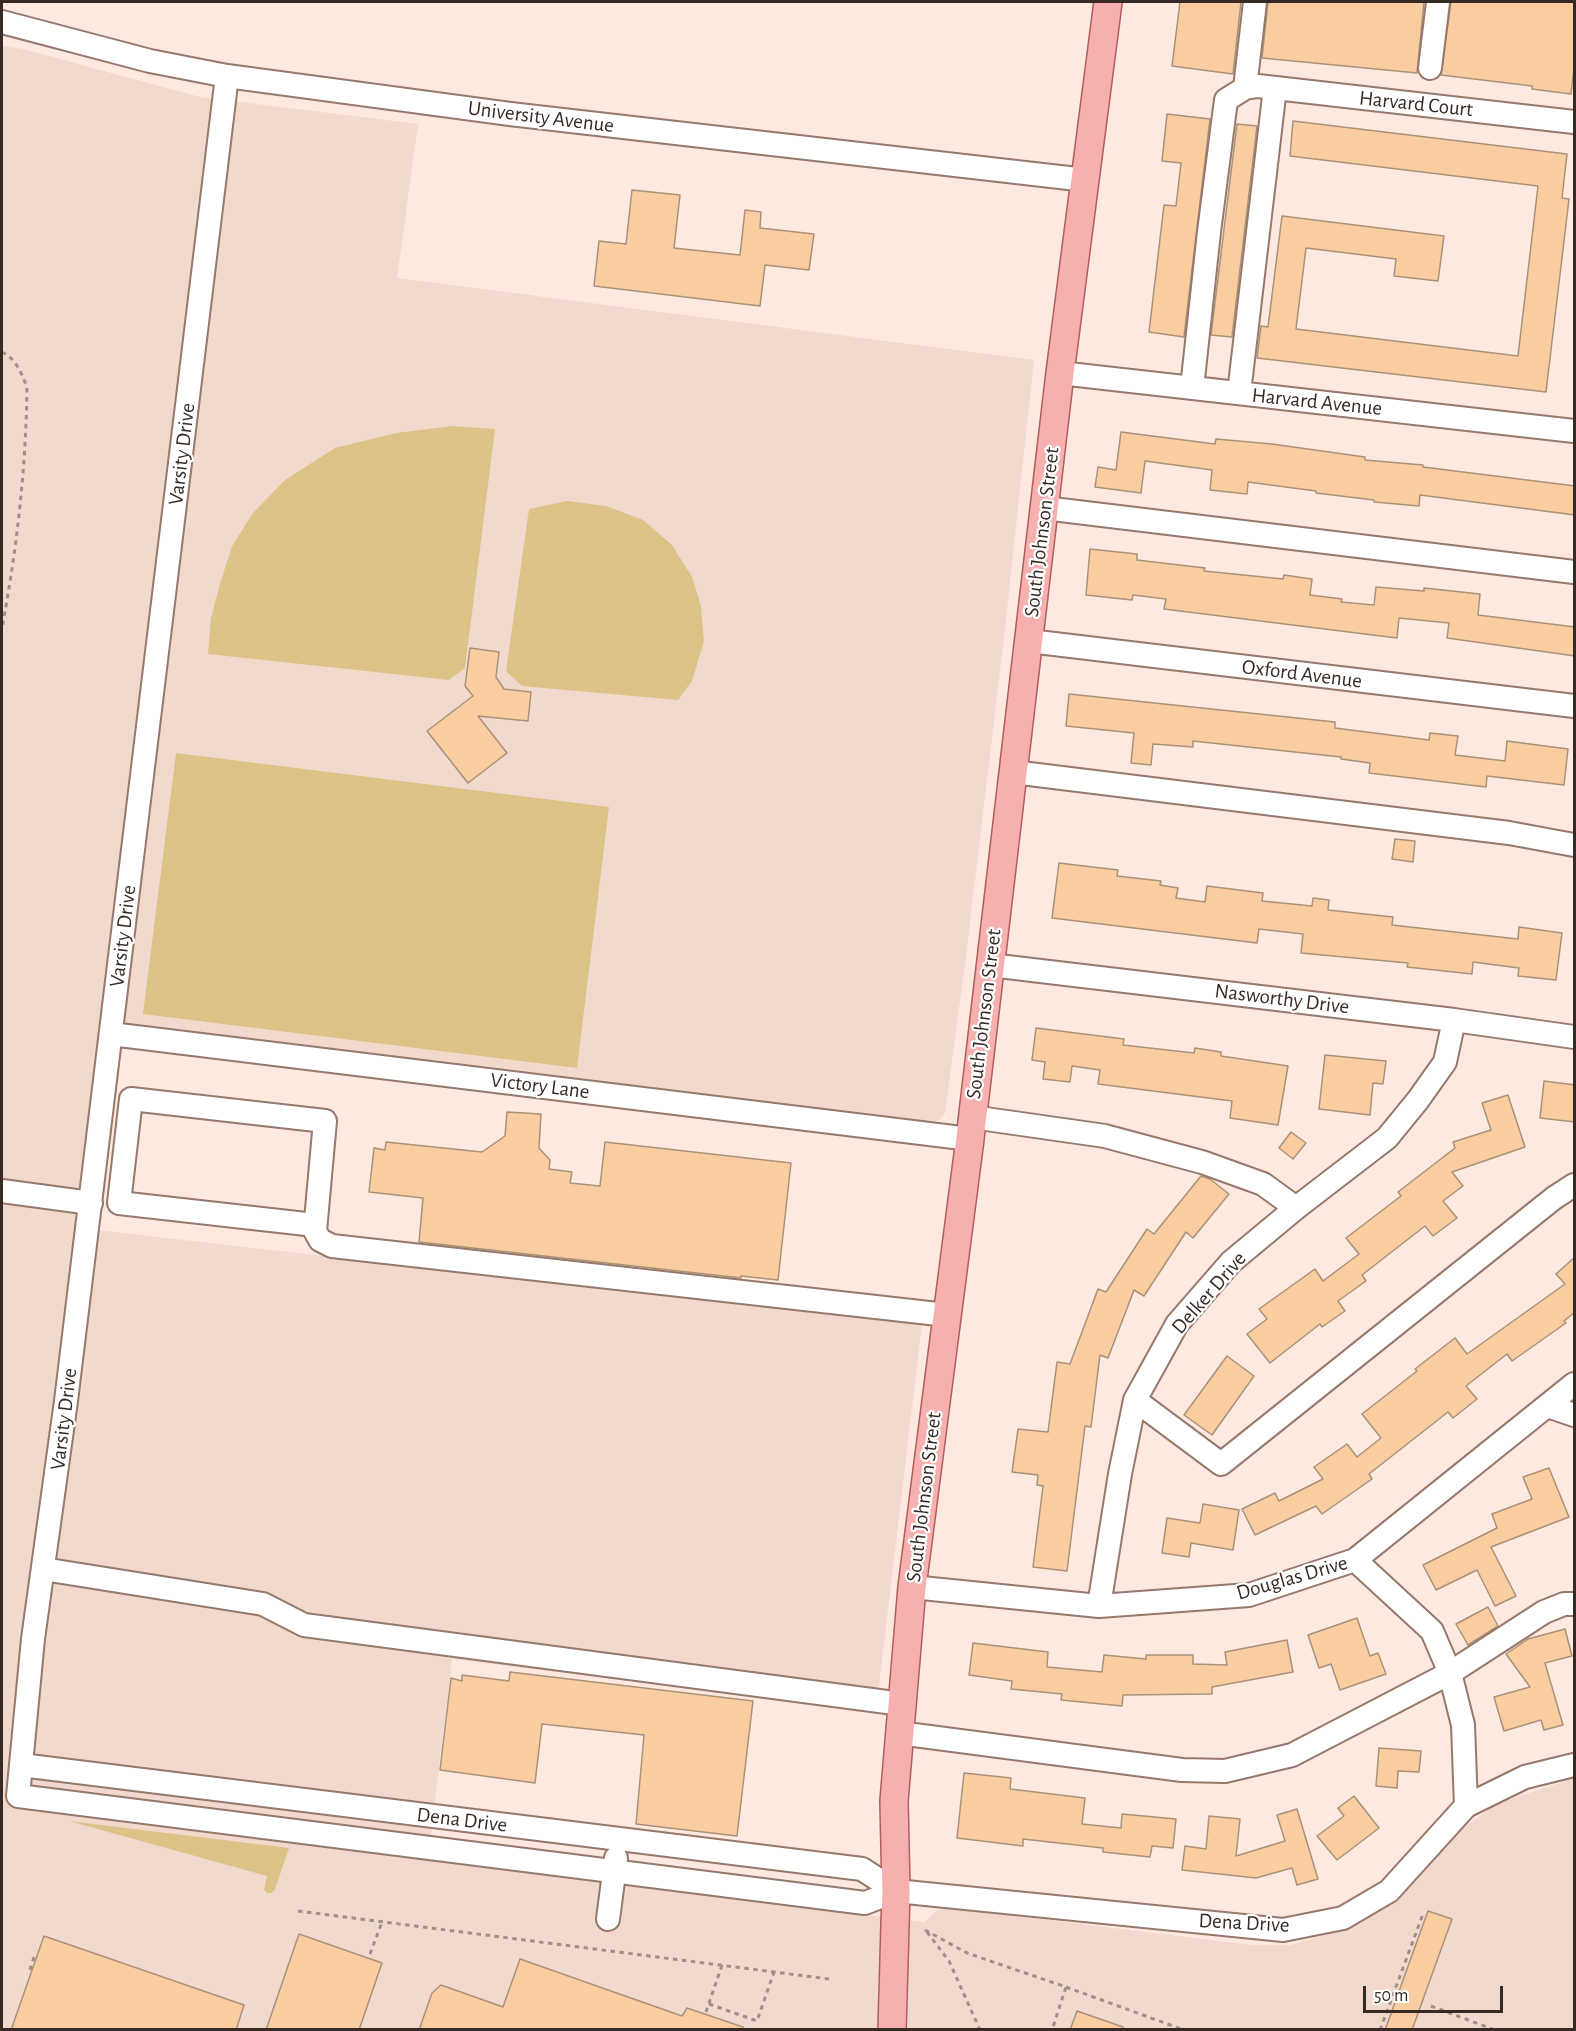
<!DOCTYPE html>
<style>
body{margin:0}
#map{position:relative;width:1576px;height:2031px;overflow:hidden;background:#fee9e0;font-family:"Alegreya Sans",sans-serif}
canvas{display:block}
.frame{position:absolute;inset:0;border:3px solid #372a24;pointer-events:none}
.scale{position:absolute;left:1363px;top:1986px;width:140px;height:27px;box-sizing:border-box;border:3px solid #372a24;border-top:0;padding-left:8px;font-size:18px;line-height:21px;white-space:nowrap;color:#372a24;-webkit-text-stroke:4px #fff;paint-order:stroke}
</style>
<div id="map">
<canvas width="1576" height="2031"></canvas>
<div class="frame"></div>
<div class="scale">50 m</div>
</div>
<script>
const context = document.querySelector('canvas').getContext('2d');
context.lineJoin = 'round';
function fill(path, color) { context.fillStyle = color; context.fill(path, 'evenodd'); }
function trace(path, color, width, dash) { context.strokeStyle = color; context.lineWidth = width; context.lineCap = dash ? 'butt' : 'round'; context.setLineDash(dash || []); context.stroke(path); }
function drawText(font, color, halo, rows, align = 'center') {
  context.font = font + ' "Alegreya Sans",sans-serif'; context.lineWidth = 4.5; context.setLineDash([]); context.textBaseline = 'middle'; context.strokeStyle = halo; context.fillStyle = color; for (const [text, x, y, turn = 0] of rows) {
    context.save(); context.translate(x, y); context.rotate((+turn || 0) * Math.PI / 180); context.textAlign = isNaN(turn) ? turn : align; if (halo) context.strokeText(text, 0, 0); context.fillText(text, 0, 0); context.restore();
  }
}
const built = new Path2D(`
 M2,46L23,49L200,97L418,124L397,278L1034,360L1004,638L966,956L945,1113L941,1119L933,1122L120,1025L96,1230L922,1324L876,1711L452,1659L428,1860L924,1922L938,1910L950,1908L1252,1945H1290L1347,1929L1376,1914L1400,1898L1429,1866L1452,1836L1496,1804L1574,1778V2029L2,2030Z`);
const green = new Path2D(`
 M453,426L495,429L465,668L449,680L208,654L211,618L220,584L232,546L253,513L285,480L335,448L396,433Z
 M567,501L606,506L643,520L672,545L692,577L701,606L704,641L692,681L678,700L522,686L506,671L529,509Z
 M176,753L609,807L577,1068L143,1014Z
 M69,1821L289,1848L275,1889L272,1893H267L264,1890L267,1876Z`);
const building = new Path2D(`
 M1180,2H1241L1233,74L1172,66Z
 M1268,2H1424L1417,73L1262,58Z
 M1451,2H1575V59L1571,94L1532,89V86L1441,75Z
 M1167,114L1210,119L1184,337L1149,332L1164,205L1176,206L1181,163L1162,161Z
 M1293,121L1567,154L1562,198L1569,199L1546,392L1257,358L1261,326L1268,327L1282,216L1444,236L1438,281L1394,276L1396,259L1306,248L1296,329L1518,356L1538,186L1290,156Z
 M1237,124L1257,126L1232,337L1211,335Z
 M632,190L680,195L674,248L740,255L745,210L761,212L760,228L814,234L809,270L765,265L760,306L594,286L599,241L626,244Z
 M1121,432L1215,444L1216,439L1272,444L1365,457V460L1423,465V467L1575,486V515L1420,495L1419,506L1374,502V500L1316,493V491L1248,482L1247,494L1210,490L1212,470L1145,461L1141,493L1095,487L1098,467L1116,470Z
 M1090,549L1137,554V560L1205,568L1204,571L1283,579L1284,575L1312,579L1310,595L1342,599L1341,602L1374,605L1376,587L1424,591V588L1480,594L1478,615L1575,627V656L1447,638L1449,623L1399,618L1397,638L1164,609L1166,599L1133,595L1132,600L1086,595Z
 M470,648L499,652L496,677L504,689L531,692L528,721L478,716L507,753L468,783L427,731L473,696L465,686Z
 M1069,694L1335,722V728L1429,740L1430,733L1458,736L1455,755L1505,761L1507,741L1568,749L1564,785L1487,776L1486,787L1411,778L1369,773L1370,763L1341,759V757L1193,741V747L1153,744L1151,765L1131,763L1134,733L1066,726Z
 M1395,839L1415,841L1413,862L1392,859Z
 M1059,863L1118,870L1117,876L1161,881L1160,885L1178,888L1176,898L1205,902L1207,886L1263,893L1262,901L1312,906L1313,898L1329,900L1328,910L1393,917L1392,925L1518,939L1519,927L1562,933L1556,980L1518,976L1519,968L1473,962L1472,974L1407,967L1408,963L1301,953L1303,934L1259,929L1257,943L1052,918Z
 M1036,1028L1124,1039L1123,1045L1194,1053L1195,1048L1221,1052V1056L1288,1066L1278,1125L1230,1118L1232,1101L1098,1084L1100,1070L1072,1066L1070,1082L1043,1079L1045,1062L1032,1060Z
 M1325,1055L1386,1061L1383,1084L1373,1083L1370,1115L1319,1109Z
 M1544,1081L1575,1085V1122L1540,1118Z
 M1508,1095L1525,1147L1452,1172L1463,1186L1443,1201L1457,1218L1433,1236L1425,1226L1362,1275L1366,1281L1338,1301L1345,1311L1322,1327L1320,1324L1270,1363L1247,1334L1267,1319L1259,1309L1315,1269L1323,1281L1359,1254L1346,1238L1401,1196L1398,1192L1455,1148L1453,1142L1491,1130L1482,1103Z
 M507,1112L541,1114L539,1148L550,1160L549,1169L572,1172L570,1183L600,1186L605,1142L791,1163L778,1280L741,1276V1278L419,1242L423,1198L369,1192L374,1148L385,1150L386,1142L482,1152L505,1136Z
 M1291,1132L1306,1143L1293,1159L1279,1148Z
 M1201,1176L1210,1179L1229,1194L1193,1238L1186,1232L1144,1296L1134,1290L1108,1358L1100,1355L1091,1427L1085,1426L1067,1571L1033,1567L1043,1486L1037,1485L1038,1475L1012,1472L1018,1429L1048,1432L1057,1362L1070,1364L1098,1289L1106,1292L1147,1229L1154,1234Z
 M1575,1257V1312L1564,1321L1566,1323L1512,1361L1507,1354L1466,1386L1477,1399L1453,1418L1448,1412L1369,1474L1372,1479L1322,1514L1316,1506L1255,1535L1242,1509L1275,1493L1279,1501L1323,1479L1314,1467L1347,1444L1357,1457L1381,1438L1362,1414L1417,1371L1415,1369L1455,1338L1467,1354L1565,1284L1556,1274Z
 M1227,1356L1254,1376L1212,1435L1184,1415Z
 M1549,1468L1569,1517L1491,1547L1516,1596L1495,1606L1477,1570L1436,1590L1423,1565L1497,1528L1492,1514L1532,1499L1523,1477Z
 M1203,1504L1239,1510L1233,1550L1191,1543L1189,1557L1162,1553L1167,1518L1200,1523Z
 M1488,1607L1498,1626L1468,1645L1456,1624Z
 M1357,1618L1370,1656L1378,1653L1386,1674L1340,1690L1331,1664L1319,1668L1308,1635Z
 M1565,1629L1572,1656L1545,1663L1563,1725L1544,1730L1541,1720L1504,1731L1494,1697L1530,1687L1506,1654L1528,1639Z
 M1287,1640L1293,1672L1212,1687V1694L1123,1695L1122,1706L1061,1700L1062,1694L1011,1689L1012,1681L969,1675L973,1643L1048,1652L1047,1667L1102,1672L1104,1655L1146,1659V1655H1193V1664L1227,1665L1225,1652Z
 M510,1672L753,1701L737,1836L636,1824L644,1735L542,1724L535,1783L440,1770L451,1678L462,1681V1675L509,1681Z
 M1379,1748L1421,1751L1419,1772L1398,1771L1397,1788L1376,1786Z
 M964,1773L1011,1778L1010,1789L1085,1798L1082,1824L1121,1828L1122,1814L1176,1819L1173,1848L1152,1846L1150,1857L1103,1852V1848L1023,1839V1846L957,1838Z
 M1354,1796L1379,1828L1337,1860L1317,1836L1344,1816L1338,1808Z
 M1297,1809L1318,1879L1297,1885L1292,1868L1256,1878L1182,1870L1185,1846L1206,1849L1209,1816L1240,1819L1236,1856L1285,1841L1277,1815Z
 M1428,1911L1452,1919L1412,2030H1385Z
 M299,1934L382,1963L359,2030H266Z
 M44,1936L244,2005L236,2030H11Z
 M520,1959L682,2016L687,2008L743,2027L742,2030H419L432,1993L441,1985L503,2007Z
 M1077,2011L1123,2027V2030H1070Z`);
const path = new Path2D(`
 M2,352C16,359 21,372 27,387C26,468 17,548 2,628
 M298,1911L829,1979
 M925,1930L967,1953L1066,1987L1052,2030
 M927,1932L949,1961L980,2030
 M370,1954L382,1922
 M30,1970L34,1957
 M1066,1987L1184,2030
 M709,2004L757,2021L774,1972
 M1431,2006L1495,2030
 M706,2012L722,1965
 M1380,2030L1423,1914`);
const minor = new Path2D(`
 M2,22L150,61L227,76L510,114L1086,180
 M1430,68L1438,2
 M227,76L66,1401L33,1639L18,1796L865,1903L896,1891L1283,1930L1343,1918L1389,1891L1466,1806L1525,1777L1574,1765
 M1245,88L1255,2
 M1060,373L1574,431
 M1192,388L1209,232L1226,100L1245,88L1258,86L1574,122
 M1239,393L1275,88
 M1044,508L1574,572
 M1029,641L1574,706
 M1013,772L1509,833L1574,845
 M990,965L1454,1020L1574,1037
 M111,1034L970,1139
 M972,1117L1105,1136L1202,1162L1263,1184L1296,1208
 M2,1191L91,1203
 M315,1225L119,1203L131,1099L325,1121L315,1231L320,1240L332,1246L947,1315
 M1135,1400L1221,1464L1554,1198L1574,1185
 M1548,1406L1574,1415
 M1355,1560L1432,1631L1450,1673L1463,1725L1466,1806
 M43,1569L263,1604L304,1625L902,1704
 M912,1587L1099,1606L1249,1595L1355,1560L1574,1384
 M1099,1606L1120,1474L1135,1400L1177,1324L1231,1262L1296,1208L1387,1138L1418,1100L1445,1062L1454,1020
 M899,1733L1182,1770L1225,1771L1292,1755L1450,1673L1544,1612L1564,1604H1574
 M21,1765L862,1869L896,1891
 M608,1919L616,1858`);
const major = new Path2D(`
 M892,2030L896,1891L894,1801L912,1587L970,1139L1060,373L1108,2`);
const streetNames = [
 ["Harvard Court",1416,104,6],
 ["University Avenue",541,117,7],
 ["Harvard Avenue",1317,402,6],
 ["Varsity Drive",182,454,-83],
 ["South Johnson Street",1042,532,-83],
 ["Oxford Avenue",1302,674,7],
 ["Varsity Drive",123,936,-83],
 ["Nasworthy Drive",1282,999,7],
 ["South Johnson Street",984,1014,-83],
 ["Victory Lane",540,1086,7],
 ["Delker Drive",1209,1293,-49],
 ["Varsity Drive",64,1419,-83],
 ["South Johnson Street",924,1497,-83],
 ["Douglas Drive",1292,1578,-16],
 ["Dena Drive",462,1820,7],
 ["Dena Drive",1244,1923,3]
];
fill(built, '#f1d9ce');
fill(green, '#dbc388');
fill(building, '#facda0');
trace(building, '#a9917a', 1.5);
trace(minor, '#97786b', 26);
trace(major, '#af5f5c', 30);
trace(path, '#a08f87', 3, [4.5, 4.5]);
trace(minor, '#fff', 22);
trace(major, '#f6b0af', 27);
drawText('21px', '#372a24', '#fff', streetNames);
</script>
